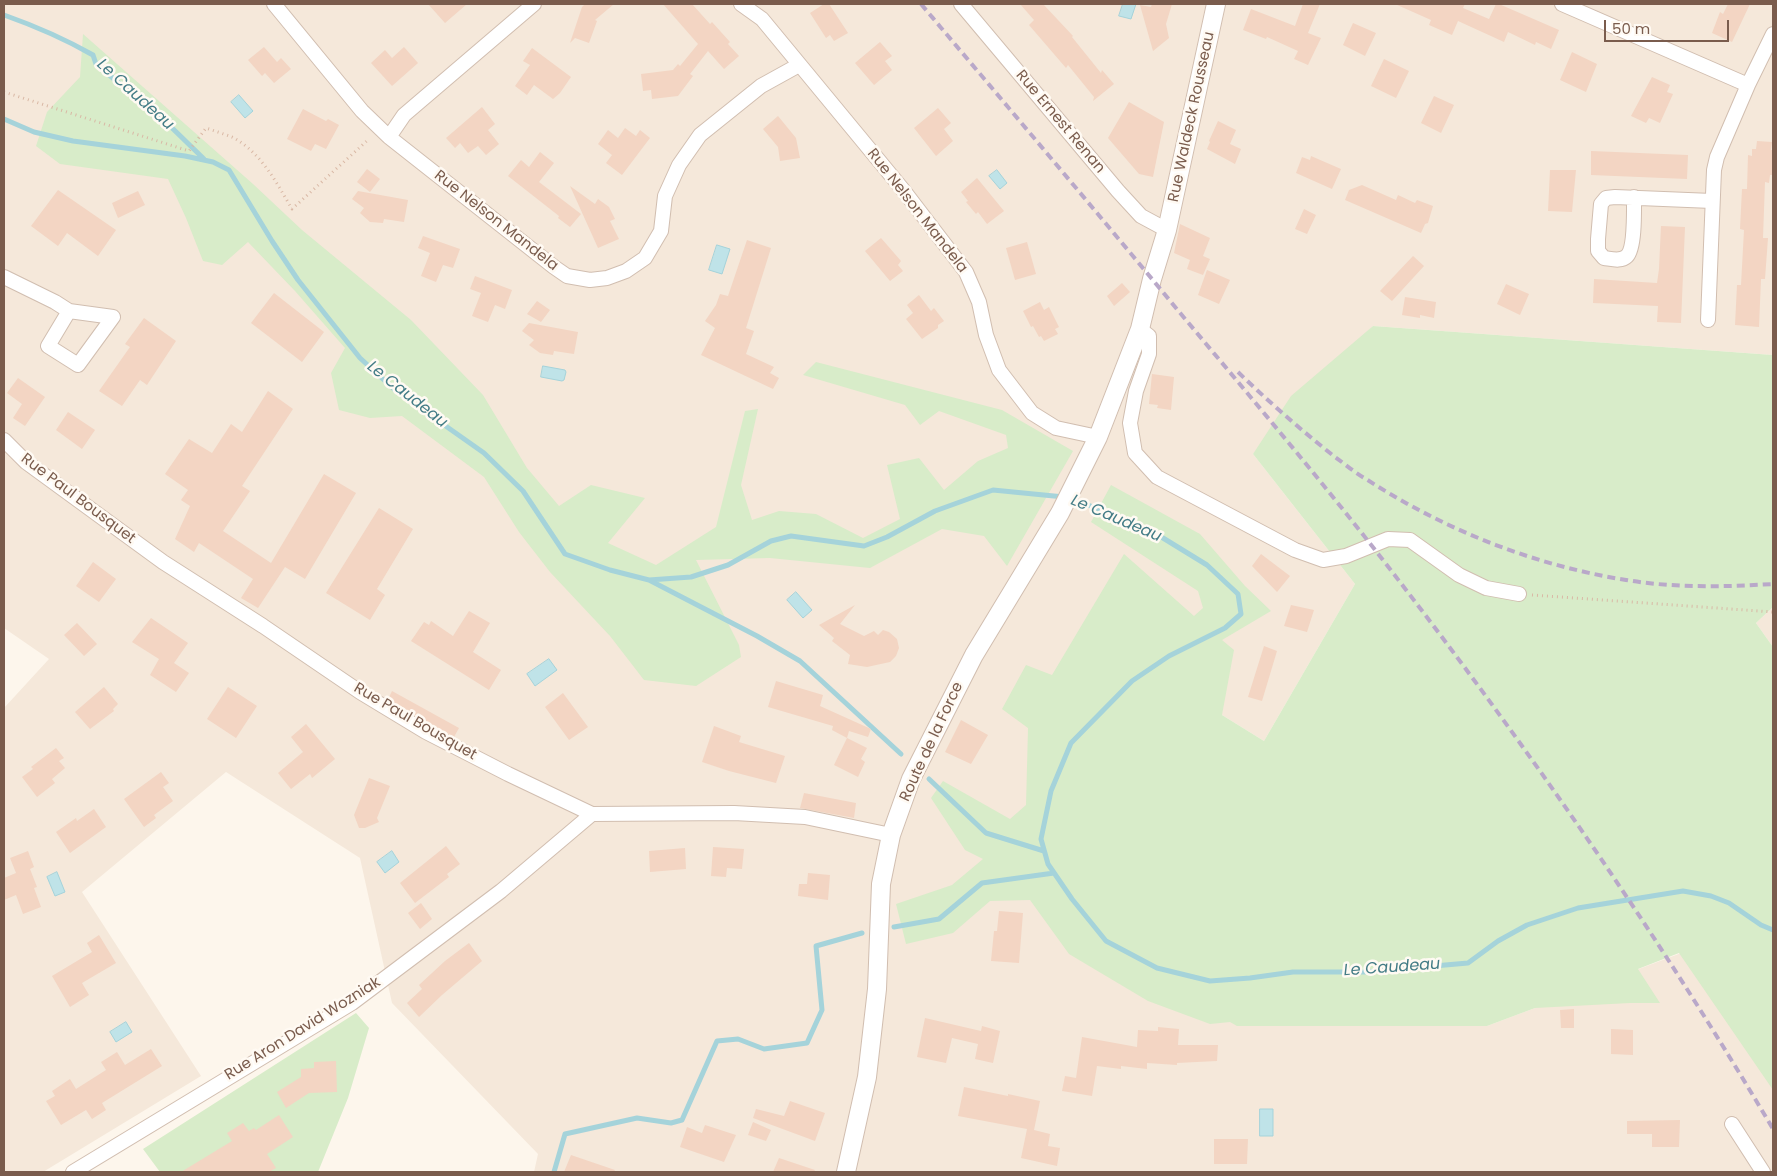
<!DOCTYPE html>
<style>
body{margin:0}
#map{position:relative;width:1777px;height:1176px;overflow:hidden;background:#fdf6ec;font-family:Poppins,sans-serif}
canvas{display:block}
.frame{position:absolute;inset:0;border:5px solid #7a5c4d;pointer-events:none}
.scale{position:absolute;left:1604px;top:20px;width:125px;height:22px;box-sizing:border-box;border:2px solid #7a5c4d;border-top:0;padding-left:6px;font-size:15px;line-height:18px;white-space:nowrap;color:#7a5c4d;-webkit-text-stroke:4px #fffaf3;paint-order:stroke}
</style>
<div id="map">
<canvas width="1777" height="1176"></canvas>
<div class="frame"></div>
<div class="scale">50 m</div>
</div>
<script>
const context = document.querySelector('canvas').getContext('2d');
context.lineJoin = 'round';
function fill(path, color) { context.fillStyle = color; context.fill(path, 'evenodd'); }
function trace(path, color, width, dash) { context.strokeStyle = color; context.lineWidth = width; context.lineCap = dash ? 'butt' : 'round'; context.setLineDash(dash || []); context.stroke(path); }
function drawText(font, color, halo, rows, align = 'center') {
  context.font = font + ' Poppins,sans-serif'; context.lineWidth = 5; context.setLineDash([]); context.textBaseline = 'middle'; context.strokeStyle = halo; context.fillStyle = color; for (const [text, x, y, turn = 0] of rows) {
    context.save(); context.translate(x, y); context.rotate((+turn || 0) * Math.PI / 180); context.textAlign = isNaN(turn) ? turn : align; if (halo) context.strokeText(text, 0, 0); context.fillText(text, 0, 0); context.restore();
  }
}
const residential = new Path2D(`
 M4,4H1773V355L1373,326L1253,454L1355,584L1264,741L1222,715L1029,714L1487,1026L1684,952L1773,975V1172H534L538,1154L392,1003L360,858L226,772L82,892L201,1076L43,1172H4V708L49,659L4,628Z
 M1773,607V647L1756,623Z`);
const green = new Path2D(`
 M83,34L253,184L302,230L411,320L483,395L527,468L559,506L591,485L645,498L608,543L656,565L716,527L745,411L758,409L741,485L752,520L779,511L816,514L863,538L900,519L887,465L919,458L944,490L978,461L1008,448L1006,435L939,411L920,425L905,405L803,375L816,362L1002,410L1073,451L1007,566L984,536L942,529L870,568L770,558L696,560L739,645L741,657L696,686L644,680L610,636L550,572L519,532L484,477L402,416L370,418L339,410L331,373L345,348L295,291L248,242L222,265L203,261L186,218L168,179L60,164L36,146L47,112L80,77Z
 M1373,326L1773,355V607L1756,623L1773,647V1090L1679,953L1638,969L1660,1003H1630L1535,1008L1487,1026H1237L1230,1022L1210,1024L1148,1001L1069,954L1030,900L990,901L953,933L906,944L896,904L952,885L983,859L965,850L931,798L943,781L1010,819L1026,805L1028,728L1002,709L1026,665L1052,675L1124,554L1194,616L1203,608L1198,591L1091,522L1111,485L1200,534L1245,586L1271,611L1222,640L1234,650L1222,715L1264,741L1355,584L1253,454L1291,396Z
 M356,1013L369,1028L348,1098L318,1172H160L143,1149Z`);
const water = new Path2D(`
 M1123,4H1136L1131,19L1119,16Z
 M239,95L253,111L245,118L231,102Z
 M997,170L1007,183L1000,189L989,176Z
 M717,245L730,249L722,274L709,270Z
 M543,366L565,370L566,372L564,380L562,381L541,377Z
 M796,592L812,610L803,618L787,600Z
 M549,659L557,670L535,686L527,674Z
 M392,851L399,862L385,873L377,862Z
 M57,872L65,892L55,896L47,877Z
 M126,1022L132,1032L116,1042L110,1032Z
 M1260,1109H1273V1136H1260Z`);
const stream = new Path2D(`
 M4,15C35,26 65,39 93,55L96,64L168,124L204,159
 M4,119L34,132L73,141L185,156L213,162L229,170L272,241L298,280L360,358L396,391L484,453L523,491L565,554L610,570L649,580L691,577L728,565L771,541L791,536L864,546L887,537L935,511L993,490L1064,497
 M1072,499L1120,517L1163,538L1207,565L1238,594L1241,614L1225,628L1169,656L1132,681L1071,743L1051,791L1041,839L1048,864L1072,899L1106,941L1157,968L1210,981L1250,978L1293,972H1366L1468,963L1498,941L1527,925L1578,908L1683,891L1711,896L1729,903L1761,925L1773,930
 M649,580L757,636L800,661L901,754
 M929,779L986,833L1044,851
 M894,927L939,919L982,883L1054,873
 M554,1172L565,1134L637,1118L671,1123L682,1120L717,1041L738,1039L764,1049L807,1043L822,1010L816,946L862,933`);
const building = new Path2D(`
 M428,4H467L445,23Z
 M585,4H614L595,20L597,21L589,43L575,38L570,43L582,7Z
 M663,4H692L710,24L712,22L730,42L728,44L739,56L724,69L708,51L690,74L693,76L678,96L652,99L651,90L643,91L641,74L673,70L678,64L680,66L698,44Z
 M824,4H829L848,33L834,41L830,35L826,38L810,13Z
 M1020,4H1043L1073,36L1072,37L1101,73L1102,70L1114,84L1093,101L1094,97L1068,65L1066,68L1029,25L1034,20Z
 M1152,4H1172L1166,24L1169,38L1153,51L1140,5L1151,7Z
 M1303,4H1320L1308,33L1321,38L1308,65L1294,59L1298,51L1267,37L1266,39L1243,30L1251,9L1295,26Z
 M1395,4H1465L1463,8L1489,19L1496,4H1499L1559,30L1551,49L1536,42L1535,45L1508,32L1504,42L1458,21L1452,35L1429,25L1431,20Z
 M1728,4H1750L1732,42L1712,33L1720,12L1723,14Z
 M1353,23L1376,33L1365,56L1343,45Z
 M880,42L892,56L885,61L892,70L874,85L855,63Z
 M264,47L277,62L281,58L291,69L274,83L265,73L262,76L248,60Z
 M404,47L418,63L392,86L371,63L385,50L392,58Z
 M532,48L571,77L560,93L553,99L534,85L527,95L515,86L530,65L523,61Z
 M1572,52L1597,64L1586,92L1560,80Z
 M1384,59L1409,71L1396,98L1371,86Z
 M1652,77L1670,85L1667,92L1673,94L1660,123L1649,118L1646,123L1631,116Z
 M1434,96L1454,105L1441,133L1421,123Z
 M1129,102L1164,122L1153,177L1139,174L1108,138Z
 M482,107L495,124L488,130L499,144L486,155L478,146L468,153L460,143L455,148L446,138Z
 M938,108L951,123L944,129L953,141L936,156L914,128Z
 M303,109L326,121L328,119L339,125L326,149L315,144L311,151L287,139Z
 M778,116L796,138L800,158L780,161L778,147L763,129Z
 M1218,121L1236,130L1230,144L1241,149L1235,164L1207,149L1210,142L1209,141Z
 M625,128L636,136L640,130L650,138L622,175L606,163L612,155L598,144L608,130L618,138Z
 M1757,141L1772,142L1771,150H1773V175H1770L1769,183L1765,182L1763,238H1768L1765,279H1761L1759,327L1735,325L1737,285H1741L1744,230L1740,229L1742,189H1747L1748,155L1752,156V149H1756Z
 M1591,151L1688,155L1687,179L1591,175Z
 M540,152L554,163L539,182L581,214L570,227L558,218L559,216L508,176L521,160L529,167Z
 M1311,156L1341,169L1332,189L1296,173L1302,157L1310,160Z
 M367,169L380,179L370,192L357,182Z
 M1550,170H1576L1572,212L1548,211Z
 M977,178L1004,211L987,224L978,212L976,214L966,202L968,201L961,192Z
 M1362,185L1396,200L1398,195L1415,203L1417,200L1433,206L1428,223L1425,224L1421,233L1345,200L1349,190Z
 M570,186L595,204L598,199L609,207L615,219L610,221L619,239L598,248Z
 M58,190L116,230L98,256L67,233L58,246L31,226Z
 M138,191L145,205L118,218L112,203Z
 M358,191L408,200L404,222L384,219L383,223L370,222L360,213L364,208L352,199Z
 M1304,209L1316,215L1307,234L1295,229Z
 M1180,224L1210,238L1203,256L1210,259L1203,275L1187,269L1190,260L1174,253Z
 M1661,226L1685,227L1681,323L1657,322L1658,306L1593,303L1594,279L1657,283L1659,269Z
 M423,236L460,249L453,268L443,265L436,282L421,276L430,253L418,248Z
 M881,238L901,261L898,265L903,271L890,281L865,251Z
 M747,240L771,248L746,328L754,331L746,354L774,367L770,373L779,378L773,389L701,355L715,328L705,321L716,305L720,294L728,296Z
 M1027,242L1036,274L1015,280L1006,248Z
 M1413,256L1424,266L1392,301L1380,291Z
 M1207,270L1230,280L1219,304L1198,295Z
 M475,276L512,290L505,309L495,305L488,322L472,316L481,293L470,289Z
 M1122,283L1130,292L1114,306L1107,296Z
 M1506,284L1529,294L1520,315L1497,304Z
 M274,293L324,332L302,362L251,323Z
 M919,295L931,311L934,308L944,321L938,325V328L922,339L906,319L913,313L907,305Z
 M1405,297L1436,302L1434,318L1420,315V318L1402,315Z
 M537,301L550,310L541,322L527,314Z
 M1040,302L1044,310L1049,307L1059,327L1055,329L1058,334L1044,341L1041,336L1039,337L1033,326L1031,327L1023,311Z
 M144,318L176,341L147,385L140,380L122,406L99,391L130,347L125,344Z
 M529,323L578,332L574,354L554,351L553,355L540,353L529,345L534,340L522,331Z
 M1152,374L1174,377L1171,410L1157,408L1158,405L1149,404Z
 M18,378L45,397L25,426L13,418L22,404L7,393Z
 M268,391L293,409L242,486L250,491L223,531L271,563L324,474L356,493L305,579L285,567L258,608L241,598L253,579L199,543L194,552L175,539L190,506L181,500L188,490L165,474L189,439L212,453L231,424L242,432Z
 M68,412L95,430L82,449L56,430Z
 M379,508L413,529L377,589L385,595L370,620L326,593Z
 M1261,554L1290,576L1277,592L1252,566Z
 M93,562L116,579L99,602L76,586Z
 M855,605L840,624L864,636L874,631L878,635L883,630L889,632L897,639L899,648L896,656L890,662L867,667L848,664L850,655L832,641L834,638L819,625Z
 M1291,605L1314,610L1307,632L1284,626Z
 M469,611L490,623L473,652L501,670L489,690L411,641L424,622L429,625L431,621L453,636Z
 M151,618L188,643L174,663L189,673L176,692L150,675L159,659L132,642Z
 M77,623L97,644L84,656L64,635Z
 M1264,646L1277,651L1262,701L1248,697Z
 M776,681L823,695L820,706L871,729L868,737L849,731L847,738L832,730L833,726L768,707Z
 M104,687L118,704L113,709L114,711L90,729L75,712Z
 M228,687L257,706L236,738L207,719Z
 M392,691L459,728L454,737L388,699Z
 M563,693L588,727L569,740L545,707Z
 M961,720L988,735L971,764L945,752Z
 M306,724L335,759L312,778L310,774L291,789L278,773L303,752L291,737Z
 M714,726L741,736L739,742L785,756L776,783L729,771L702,762Z
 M847,738L867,748L861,759L865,762L858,777L834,765Z
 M56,748L64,758L59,761L65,768L52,779L55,783L37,797L22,777L33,769L31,767Z
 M161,772L169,783L163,787L173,801L154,815L156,818L144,827L124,799Z
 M369,778L390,786L377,818L379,822L365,828H359L354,815Z
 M804,793L856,803L854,818L800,808Z
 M94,809L106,827L70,853L56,832L76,818L77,821Z
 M446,846L460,864L447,874L449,877L415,903L400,883Z
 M713,847L744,849L742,869L727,868L726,877L711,876Z
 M685,848L686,869L650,872L649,851Z
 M28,851L34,867L30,869L37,887L34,888L41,907L23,914L16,895L4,900V878L16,873L10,858Z
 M808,873L830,875L828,900L798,896L799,884H807Z
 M421,903L432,919L420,929L408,913Z
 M999,911L1023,913L1019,963L991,961L994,931H997Z
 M99,935L116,963L82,983L89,995L70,1007L52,976L92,952L87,943Z
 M469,943L482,961L442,995L419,1017L407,1003L422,989L419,985L445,961Z
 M1574,1009V1028H1561L1560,1010Z
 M925,1018L981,1031L982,1026L1000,1031L993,1063L975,1059L978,1044L952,1038L946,1063L917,1057Z
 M1158,1027L1179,1029L1178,1045H1218L1217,1061L1177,1063V1065L1147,1063V1069L1121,1066V1069L1097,1066L1092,1096L1062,1091L1065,1076L1076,1078L1082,1037L1137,1047L1138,1030L1158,1031Z
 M1611,1029L1633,1030V1055L1611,1054Z
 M151,1049L162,1066L102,1103L106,1110L92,1119L86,1110L61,1125L46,1101L55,1096L52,1091L70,1079L76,1089L106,1070L101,1062L117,1052L125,1065Z
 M336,1061L337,1092L309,1093L286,1108L277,1092L301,1077V1069L314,1068V1062Z
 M964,1087L1008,1096V1094L1040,1101L1034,1130L1050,1134L1048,1146L1060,1148L1057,1166L1021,1158L1027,1129L958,1116Z
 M790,1101L825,1113L815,1141L753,1118L756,1109L784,1116Z
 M279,1115L293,1137L267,1154L276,1168L269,1172H181L232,1141L227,1133L243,1123L249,1131L254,1128L256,1130Z
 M1680,1120L1679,1147H1652V1134H1627V1121Z
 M753,1122L771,1130L766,1141L748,1135Z
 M705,1125L736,1135L724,1162L680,1147L687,1127L702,1133Z
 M1214,1139H1248L1247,1164H1214Z
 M571,1155L615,1170L614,1172H564Z
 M779,1158L815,1170L814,1172H773Z`);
const path = new Path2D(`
 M4,92L189,151L206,128C215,131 224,134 232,137C261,152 276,182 292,209L369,139
 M1532,595L1773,612`);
const minor = new Path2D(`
 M274,4L362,111L389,137L554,267L567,276L590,280L607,278L626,271L645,258L661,231L665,196L679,165L700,135L761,86L799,65
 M741,4L762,19L904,191L966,272L979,302L986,335L999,370L1032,413L1056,428L1098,437
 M961,4L1118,191L1141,216L1167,230
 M1562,4L1748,85
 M389,137L404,115L534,4
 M1634,197C1634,210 1635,248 1627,256C1621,262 1612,259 1604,258L1598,251V239L1601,204L1606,198L1615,197L1712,201
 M4,277L55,302L69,311L113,317L78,365L48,346L69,311
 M1708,320L1714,170L1717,157L1748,85L1773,34
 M1140,329L1149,336V354L1136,391L1130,423L1135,453L1157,477L1295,550L1323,560L1346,556L1388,539L1410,540L1459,575L1486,588L1519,594
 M4,440L26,462L163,562L263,626L360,692L426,732L508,774L592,814L734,813L805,817L891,835
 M1732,1124L1763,1172
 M73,1172L352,1003L501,891L592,814`);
const tertiary = new Path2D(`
 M846,1172L867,1077L877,989L881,884L891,835L911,779L974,655L1060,513L1098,437L1140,329L1152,279L1167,230L1216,4`);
const rail = new Path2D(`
 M921,4C1008,107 1095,210 1181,314C1248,394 1315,473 1379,555C1521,737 1656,931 1773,1129
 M1238,372C1269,402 1301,430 1335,457C1345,464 1355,473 1366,479C1445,530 1533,565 1626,580C1674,588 1724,587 1773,584`);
const streetNames = [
 ["Rue Waldeck Rousseau",1192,117,-78],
 ["Rue Ernest Renan",1060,122,50],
 ["Rue Nelson Mandela",917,211,52],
 ["Rue Nelson Mandela",496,221,38],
 ["Rue Paul Bousquet",78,499,37],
 ["Rue Paul Bousquet",415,722,30],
 ["Route de la Force",932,742,-65],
 ["Rue Aron David Wozniak",303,1029,-32]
];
const waterNames = [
 ["Le Caudeau",135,95,42],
 ["Le Caudeau",407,395,38],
 ["Le Caudeau",1116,519,23],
 ["Le Caudeau",1392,968,-4]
];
fill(residential, '#f5e8da');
fill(green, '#d8ecc9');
fill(water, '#bfe3e8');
trace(water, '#a5d3da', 1);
trace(stream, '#a5d3da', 5);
fill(building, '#f3d5c3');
trace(minor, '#d1beb0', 16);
trace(tertiary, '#d1beb0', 20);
trace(path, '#d9b8a5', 3, [1, 4]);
trace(minor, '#fff', 14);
trace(tertiary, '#fff', 18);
trace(rail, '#b9a8c9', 4, [8, 5]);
drawText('15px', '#7a5c4d', '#fffaf3', streetNames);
drawText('italic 16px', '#437c86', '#fffaf3', waterNames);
</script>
